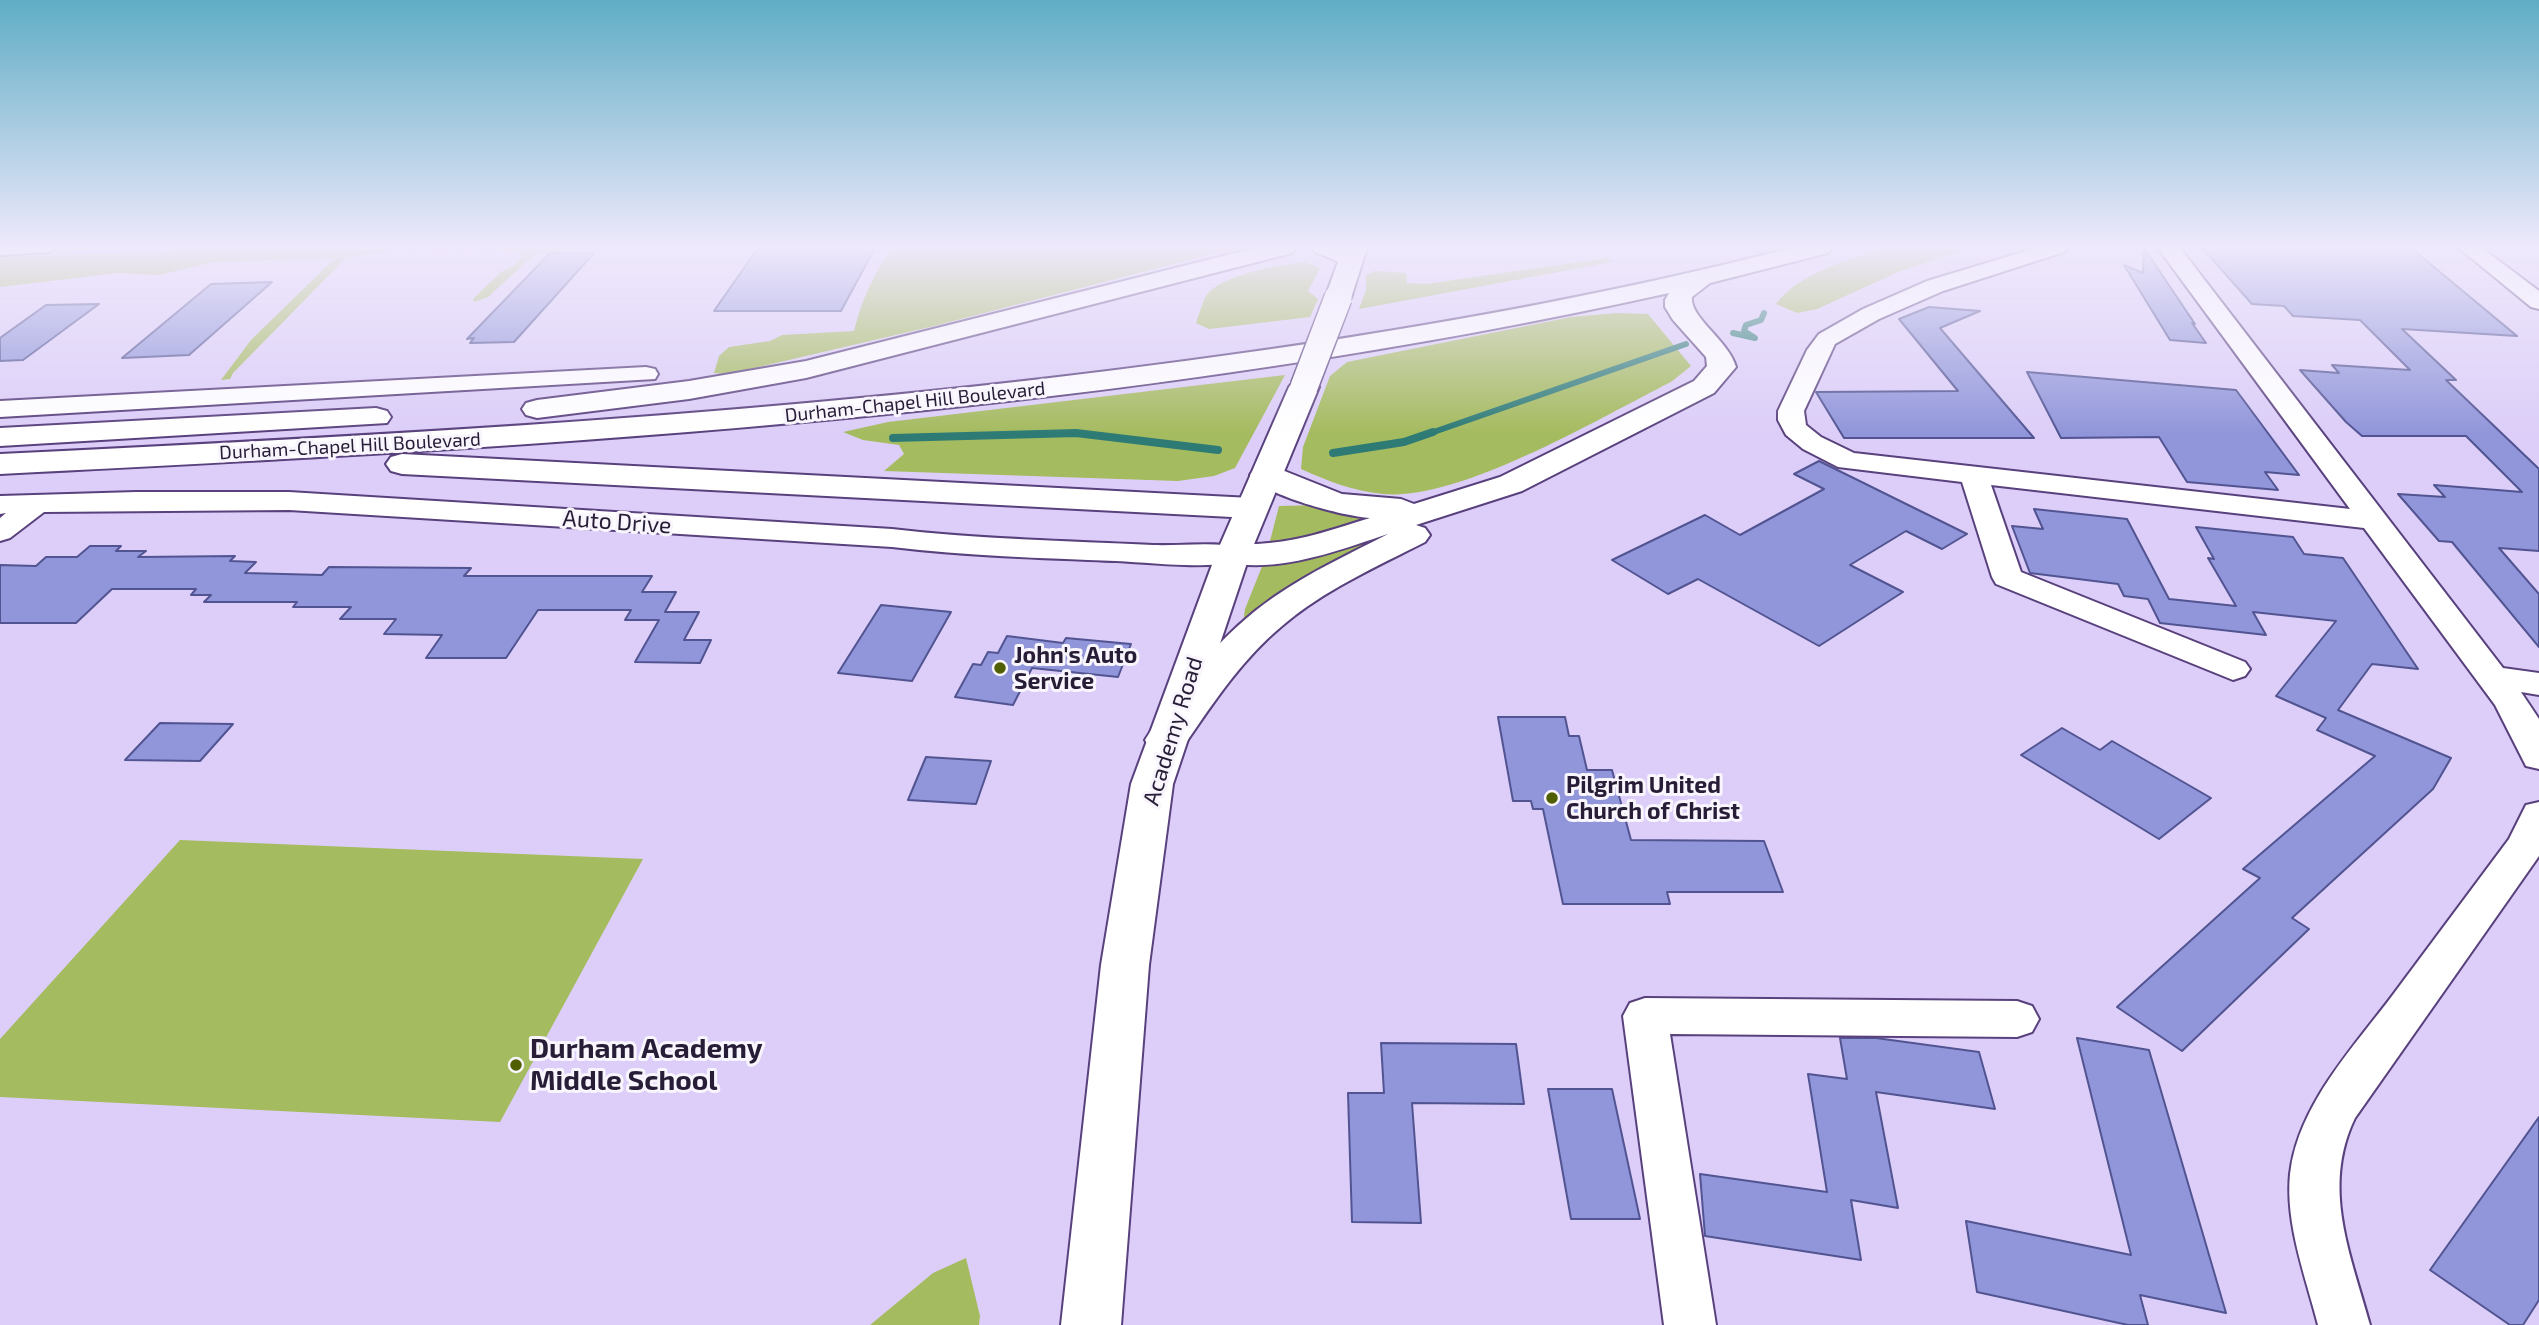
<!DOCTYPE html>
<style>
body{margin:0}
canvas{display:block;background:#dccef8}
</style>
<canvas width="2539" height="1325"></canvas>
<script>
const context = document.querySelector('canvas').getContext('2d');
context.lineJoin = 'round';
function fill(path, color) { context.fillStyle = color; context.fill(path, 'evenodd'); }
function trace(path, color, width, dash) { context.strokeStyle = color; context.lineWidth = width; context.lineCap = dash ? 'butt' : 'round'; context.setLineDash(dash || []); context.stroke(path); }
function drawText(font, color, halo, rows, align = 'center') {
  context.font = font + ' "Exo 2",sans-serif'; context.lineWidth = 6; context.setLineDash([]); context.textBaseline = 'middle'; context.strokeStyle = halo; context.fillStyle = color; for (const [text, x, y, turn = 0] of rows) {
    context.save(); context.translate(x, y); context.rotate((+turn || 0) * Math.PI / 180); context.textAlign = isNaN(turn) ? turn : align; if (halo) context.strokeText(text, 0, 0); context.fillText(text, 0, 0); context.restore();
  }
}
const green = new Path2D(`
 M194,248H582V249L535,254L488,297L474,302L473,299L501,272L514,266L521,257L519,251L393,250L346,258L233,373L230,379L221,380L251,340L335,258L213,262L159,275L118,273L0,287V257L164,252Z
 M893,248H1235L934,326L729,374L714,373L719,356L729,347L770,341L782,335L854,331C861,302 874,271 893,248Z
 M1886,248H1970L1898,272L1817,309L1797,313L1776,304C1798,273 1851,259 1886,248Z
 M1607,258L1612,262L1359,309L1366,290V275L1375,271L1406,273L1407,283L1426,284Z
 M1306,262L1320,268L1308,291L1318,299L1310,317L1209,329L1196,323C1199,314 1202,304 1206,296C1221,274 1281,265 1306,262Z
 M1617,313L1648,314L1691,366L1671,382C1599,418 1461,501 1383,494C1353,491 1328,481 1301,469L1303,447L1330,376L1347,362L1571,317Z
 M1285,375L1235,468L1214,476L1178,481L884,471L904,454L899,445L863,440L843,432L888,422Z
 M1321,505L1390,516L1279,544L1270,541L1279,506Z
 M1452,509L1365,551L1243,623L1245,609L1263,564Z
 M180,840L643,859L500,1122L0,1097V1039Z
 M966,1258L980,1316L979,1325H870L933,1273Z`);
const streamFar1 = new Path2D(`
 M1733,333L1755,338L1744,331L1746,325L1761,320L1764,313
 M1053,434H1081
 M1428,434L1686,344`);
const stream = new Path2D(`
 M893,438L1076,433L1218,450
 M1333,453L1404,442L1433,432`);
const building = new Path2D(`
 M758,248H875L841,311H714Z
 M2144,248L2195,324L2192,323L2206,343L2170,340L2124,265L2143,273Z
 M2202,248H2411L2517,336L2402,329L2456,380H2446L2539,469V551L2499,548L2539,594V647L2452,542L2439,541L2398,494L2445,497L2434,485L2522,492L2466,436H2362L2346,422L2300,370L2339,373L2332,365L2410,370L2360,320L2293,316L2284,306L2252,304Z
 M550,253H594L514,342L470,343L474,338L467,339Z
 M272,282L189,355L122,358L211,284Z
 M99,304L23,360L0,361V338L46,305Z
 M1929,307L1980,311L1940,328L2034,438H1844L1816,392L1958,391L1899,319Z
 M2027,372L2236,390L2299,475L2265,472L2278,490L2187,482L2159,437L2061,438Z
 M1819,461L1967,534L1942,549L1906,531L1850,565L1903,592L1819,646L1698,579L1668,594L1612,560L1705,515L1740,535L1824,489L1794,474Z
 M2034,509L2127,519L2169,599L2236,606L2208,558L2214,559L2196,527L2293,537L2304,554L2343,558L2418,669L2372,664L2338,710L2451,758L2433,789L2292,918L2309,929L2182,1051L2117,1007L2260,878L2243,869L2375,756L2317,730L2326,718L2276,696L2336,621L2253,612L2266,635L2160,623L2148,599L2124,596L2118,584L2030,573L2012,526L2043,529Z
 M90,546H121L116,551H146L138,557L235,556L230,561L256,562L245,573L322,575L329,567L471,568L464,576H652L642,592H676L665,612H699L684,640H711L700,663L635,662L659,620H625L631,610H538L506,658H426L442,635L384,634L396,619H340L351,607H293L297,602H204L211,595H191L196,589H112L76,623H0V565L36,566L46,557H77Z
 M881,605L951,612L912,681L838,673Z
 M1007,636L1063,643L1066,638L1131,644L1118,677L1032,668L1013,705L955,697L973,664L981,665L988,652L998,653Z
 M1498,717H1565L1569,736H1579L1587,770H1612L1631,840L1764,841L1783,892H1667L1670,904H1563L1543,809H1533L1531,801H1513Z
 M160,723L233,724L200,761L125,760Z
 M2062,728L2100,750L2112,741L2211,798L2159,839L2021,755Z
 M926,757L991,761L976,804L908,800Z
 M1840,1038H1876L1979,1052L1995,1109L1876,1092L1898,1208L1851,1200L1861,1260L1705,1236L1700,1174L1827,1192L1808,1074L1847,1079Z
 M2077,1038L2149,1050L2226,1313L2140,1295L2148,1325H2128L1977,1292L1966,1221L2131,1255Z
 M1381,1043L1516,1044L1524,1104L1412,1103L1421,1223L1352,1222L1348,1093H1384Z
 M1548,1089H1612L1640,1219H1571Z
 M2539,1117V1300L2523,1325H2510L2430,1270Z`);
const street = new Path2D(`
 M0,248H54L50,252L0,255Z
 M2036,248H2068L2064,252L1943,291L1879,319L1835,344L1804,411L1806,425L1821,437L1854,453L2350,509L2158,248H2180L2503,668L2539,673V695L2521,692L2539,719V769L2526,766L2495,705L2364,528L1991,485L2021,572L2245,662L2250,669L2245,676L2233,680L1996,584L1992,577L1962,482L1838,467L1803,449L1786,435L1778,420V411L1807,350L1819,334L1863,309L1927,281Z
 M2459,248H2482L2539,291V309L2531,307Z
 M646,367L655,369L658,374L655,379L0,417V401Z
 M136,492H289L892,529C979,539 1066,541 1153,545C1182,546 1215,541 1244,548L1248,554L1244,560C1204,570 1157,563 1116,561C1041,558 966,556 892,547L289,510L44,512L10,538L0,541V518L6,513L0,514V496Z
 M2539,802V856L2355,1118C2321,1188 2351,1255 2370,1325H2318C2306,1278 2285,1224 2290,1174C2298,1104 2355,1046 2395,992C2433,941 2471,890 2509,839L2526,805Z
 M1645,998L2017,1001L2032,1006L2039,1019L2032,1032L2017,1037L1670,1034L1716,1325H1664L1623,1016L1630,1003Z`);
const secondary = new Path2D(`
 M1343,248H1367L1351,298L1347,304L1338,306L1329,304L1325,298Z
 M1304,378L1314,381L1319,387L1250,554L1173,784L1149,965L1121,1325H1061L1101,965L1131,784L1216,554L1289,387L1294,381Z`);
const primary = new Path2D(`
 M1255,248H1295L1292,253L806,378L689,399L537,418L526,415L522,409L526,403L537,400L689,381L806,361Z
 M1313,248H1352L1363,259L1360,264C1344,268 1332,257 1316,253Z
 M1791,248H1831L1828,253L1710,283L1692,297C1689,317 1729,341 1736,367L1714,393L1522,491L1416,525L1425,528L1430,535L1425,542C1376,567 1324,590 1282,626C1241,660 1211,706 1181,750L1166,754L1151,750L1145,740C1178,687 1223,632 1274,597C1310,572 1349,554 1388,534C1337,551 1275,575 1221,561L1216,554L1221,547C1237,543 1253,545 1269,543C1304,540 1337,528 1370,518C1343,516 1265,496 1250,475L1255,468L1266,465L1277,468L1342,494L1401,499L1414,504L1500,477L1694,381L1707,366L1706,357L1673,320L1665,307V300L1669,293C1120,415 560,446 0,474V454C396,435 792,414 1185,361C1389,334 1593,299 1791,248Z
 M376,408L387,411L391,417L387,423L0,446V428Z
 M402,454L1251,498L1263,501L1268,508L1263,515L1251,518L402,474L391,471L386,464L391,457Z`);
const secondaryBridge = new Path2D(`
 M1304,387L1338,298`);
const markers = [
 [1000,668,7,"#505f02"],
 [1552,798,7,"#505f02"],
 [516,1065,7,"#505f02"]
];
const farStreetnames = [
 ["Durham-Chapel Hill Boulevard",915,402,-6],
 ["Durham-Chapel Hill Boulevard",350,446,-3]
];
const streetNames = [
 ["Auto Drive",617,522,4],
 ["Academy Road",1173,731,-73]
];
const poiNames = [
 ["John's Auto",1014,655],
 ["Service",1014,681],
 ["Pilgrim United",1566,785],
 ["Church of Christ",1566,811]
];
const nearPoinames = [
 ["Durham Academy",530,1049],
 ["Middle School",530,1081]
];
fill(green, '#a5bb5f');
trace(streamFar1, '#2e7b76', 6);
trace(stream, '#2e7b76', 8);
fill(building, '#9196da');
trace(building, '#525492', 2);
trace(street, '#59417d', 4);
trace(secondary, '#59417d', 4);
trace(primary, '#59417d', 4);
fill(street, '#fff');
fill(secondary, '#fff');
fill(primary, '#fff');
trace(secondaryBridge, '#59417d', 30, []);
trace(secondaryBridge, '#fff', 27);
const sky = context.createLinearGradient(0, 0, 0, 433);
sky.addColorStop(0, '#5fadc5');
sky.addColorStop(0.57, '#efe9fc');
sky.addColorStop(1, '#efe9fc00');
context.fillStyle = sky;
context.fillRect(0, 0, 2539, 433);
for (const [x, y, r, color] of markers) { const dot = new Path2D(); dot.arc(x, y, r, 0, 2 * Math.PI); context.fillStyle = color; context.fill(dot); trace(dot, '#f8f5fd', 2.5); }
drawText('19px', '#271d37', '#f8f5fd', farStreetnames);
drawText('23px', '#271d37', '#f8f5fd', streetNames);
drawText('bold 23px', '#271d37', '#f8f5fd', poiNames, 'left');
drawText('bold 28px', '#271d37', '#f8f5fd', nearPoinames, 'left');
</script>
